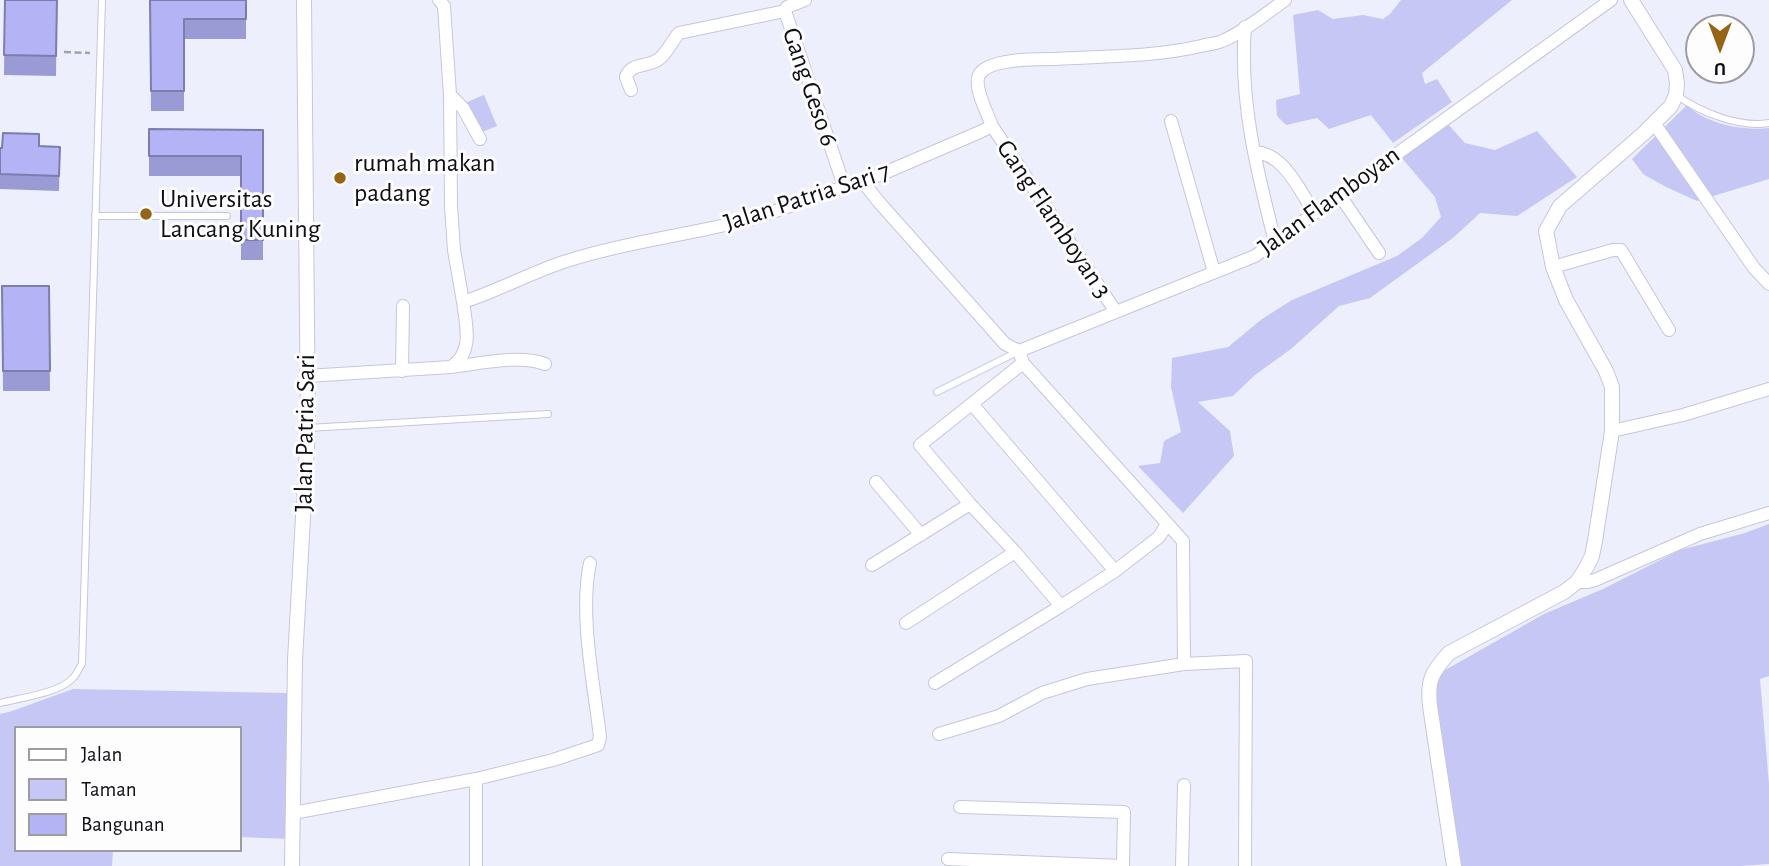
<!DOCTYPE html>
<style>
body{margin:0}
#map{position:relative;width:1769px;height:866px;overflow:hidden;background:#eeeffd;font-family:"Alegreya Sans",sans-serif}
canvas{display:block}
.legend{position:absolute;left:14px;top:726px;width:228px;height:126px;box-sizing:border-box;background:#fdfdfd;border:2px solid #9d9da1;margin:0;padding:9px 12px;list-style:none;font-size:21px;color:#0e0e16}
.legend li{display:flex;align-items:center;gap:14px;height:35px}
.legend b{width:35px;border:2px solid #9d9da1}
.north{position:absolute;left:1685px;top:14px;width:70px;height:70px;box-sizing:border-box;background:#fdfdfd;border:2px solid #9d9da1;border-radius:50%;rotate:180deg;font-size:19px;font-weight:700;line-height:28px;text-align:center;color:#0e0e16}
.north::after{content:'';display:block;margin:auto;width:24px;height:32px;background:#956515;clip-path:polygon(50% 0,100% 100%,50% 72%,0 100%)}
</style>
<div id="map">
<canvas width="1769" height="866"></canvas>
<ul class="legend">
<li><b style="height:9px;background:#fff"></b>Jalan</li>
<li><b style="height:19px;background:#c6c7f5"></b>Taman</li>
<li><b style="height:19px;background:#b3b3f6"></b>Bangunan</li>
</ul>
<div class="north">U</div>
</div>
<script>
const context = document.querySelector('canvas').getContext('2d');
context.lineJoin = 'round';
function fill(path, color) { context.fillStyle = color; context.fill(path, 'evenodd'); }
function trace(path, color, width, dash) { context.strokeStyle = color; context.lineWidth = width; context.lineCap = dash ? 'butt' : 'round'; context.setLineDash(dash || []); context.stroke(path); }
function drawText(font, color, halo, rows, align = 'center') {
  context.font = font + ' "Alegreya Sans",sans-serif'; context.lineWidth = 6; context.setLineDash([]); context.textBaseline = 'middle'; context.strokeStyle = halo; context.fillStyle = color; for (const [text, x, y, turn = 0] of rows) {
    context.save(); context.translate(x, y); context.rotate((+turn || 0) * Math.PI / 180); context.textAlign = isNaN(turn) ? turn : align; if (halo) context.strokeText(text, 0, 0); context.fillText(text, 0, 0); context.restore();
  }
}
const green = new Path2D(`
 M1401,0H1512L1422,73L1425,84L1437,79L1452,102L1393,143L1371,115L1329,129L1317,118L1286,125L1277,116L1276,100L1300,94L1293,15L1318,10L1333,19L1363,15L1383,19L1390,14Z
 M484,95L497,126L480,133L467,102Z
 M1687,105C1706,124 1743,131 1769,128V179L1697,201L1666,187L1643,174L1632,159Z
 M1446,122L1465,143L1495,150L1537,131L1577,177L1517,216L1480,213L1453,238L1370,298L1339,306L1291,349L1255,375L1233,396L1198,402L1230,431L1234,456L1183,513L1138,466L1160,463L1164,441L1181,432L1171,387L1172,358L1228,347L1262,319L1292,300L1397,256L1422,238L1441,217L1435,197L1400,156Z
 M1769,524V676L1760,679L1769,784V864L1739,866H1460L1435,700V687L1440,673L1544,614L1603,589L1680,550L1745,533Z
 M73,689L288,693L287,839L240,837V728H16V850H113L112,866H0V714L12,711Z`);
const path = new Path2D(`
 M64,52L90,53`);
const service = new Path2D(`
 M1676,95C1700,112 1739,128 1769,123
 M95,216H227
 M937,392L1017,352
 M308,428L548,414
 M0,703C20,698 60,693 73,678C77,674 79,668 82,664L102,0`);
const minor = new Path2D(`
 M439,0L444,6L450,95L451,206L454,250L463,302
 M805,0L787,7L785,11L844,186
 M1245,27C1239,100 1257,171 1275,242
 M631,90L626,77C631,62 647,68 659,59C667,53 672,41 679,33L785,11
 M450,95L463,108L480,139
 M1171,121L1214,272
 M1654,123L1754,268L1769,284
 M992,126L1116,312
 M1254,152C1284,153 1299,190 1314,212
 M863,182L878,201L1005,344L1019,351
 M1339,194L1379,253
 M1553,267L1613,250H1621L1669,330
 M1019,351L1255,256L1611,0
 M1019,351L1023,363L1183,541L1184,664
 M1023,363L920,445L970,504L1015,552L1061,606
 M451,367C477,364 522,354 545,364
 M402,371L403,306
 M307,376L451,367C474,352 466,325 463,302C501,290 535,270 573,259C630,241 689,235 746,220C786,210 823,191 863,182L980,132L992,126C988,114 973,87 979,75C988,58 1039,59 1056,59C1104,56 1154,57 1201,46C1208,44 1216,44 1222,41C1241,34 1268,12 1285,0
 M972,404L1115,571
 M1612,431L1683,415L1769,389
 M876,482L921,535
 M872,565L970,504
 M1577,582H1588L1595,580L1700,534L1769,513
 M906,623L1015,552
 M935,683L1061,606L1115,571L1159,537L1167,524
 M939,734L999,716L1042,693L1087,679L1184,664L1246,661L1245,866
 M476,779V866
 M960,807L1124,812L1123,865
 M293,813L476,779L553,760L598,745L600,737C594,684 579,615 590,563
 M948,859L1123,866
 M1182,866L1184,785`);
const tertiary = new Path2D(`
 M292,866L295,660L308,428L304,0
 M1454,866L1430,706C1427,680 1432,672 1449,653L1564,592L1577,582L1586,568L1592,556L1595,541L1612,431V387L1606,371L1566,300L1553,267L1546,231L1560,206L1643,134L1671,106L1676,95L1677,83L1675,70L1631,0`);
const wall = new Path2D(`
 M5,0H57L56,76L4,75Z
 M150,0H246V39H184V111H151Z
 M149,129L263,130V260H241V176H149Z
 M39,146L60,147L59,191L0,189V148Z
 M2,286H49L50,391H3Z`);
const building = new Path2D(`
 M5,0H57L56,56L4,55Z
 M150,0H246V19H184V91H151Z
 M149,129L263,130V240H241V156H149Z
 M3,133L39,134V146L60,147L59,176L0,174V148H2Z
 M2,286H49L50,371H3Z`);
const markers = [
 [340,178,7,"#956515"],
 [146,214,7,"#956515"]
];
const streetNames = [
 ["Gang Geso 6",810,87,71],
 ["Jalan Patria Sari 7",807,197,-18],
 ["Jalan Flamboyan",1329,201,-36],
 ["Gang Flamboyan 3",1054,219,56],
 ["Jalan Patria Sari",305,433,-89]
];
const poiNames = [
 ["rumah makan",354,163],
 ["padang",354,193],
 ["Universitas",160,199],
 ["Lancang Kuning",160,229]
];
fill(green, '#c6c7f5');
trace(service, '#c5c6dd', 8);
trace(minor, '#c5c6dd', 14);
trace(tertiary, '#c5c6dd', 16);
trace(path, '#a2a3af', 2.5, [7, 3.5]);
trace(service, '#fff', 6);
trace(minor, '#fff', 12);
trace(tertiary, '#fff', 14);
fill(wall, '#9a9ad4');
fill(building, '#b3b3f6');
trace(building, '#7d7dac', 2);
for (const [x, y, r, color] of markers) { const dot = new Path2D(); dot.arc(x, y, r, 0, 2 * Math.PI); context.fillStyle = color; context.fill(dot); trace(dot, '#fdfdfd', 2.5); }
drawText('26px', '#0e0e16', '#fdfdfd', streetNames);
drawText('26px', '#0e0e16', '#fdfdfd', poiNames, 'left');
</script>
